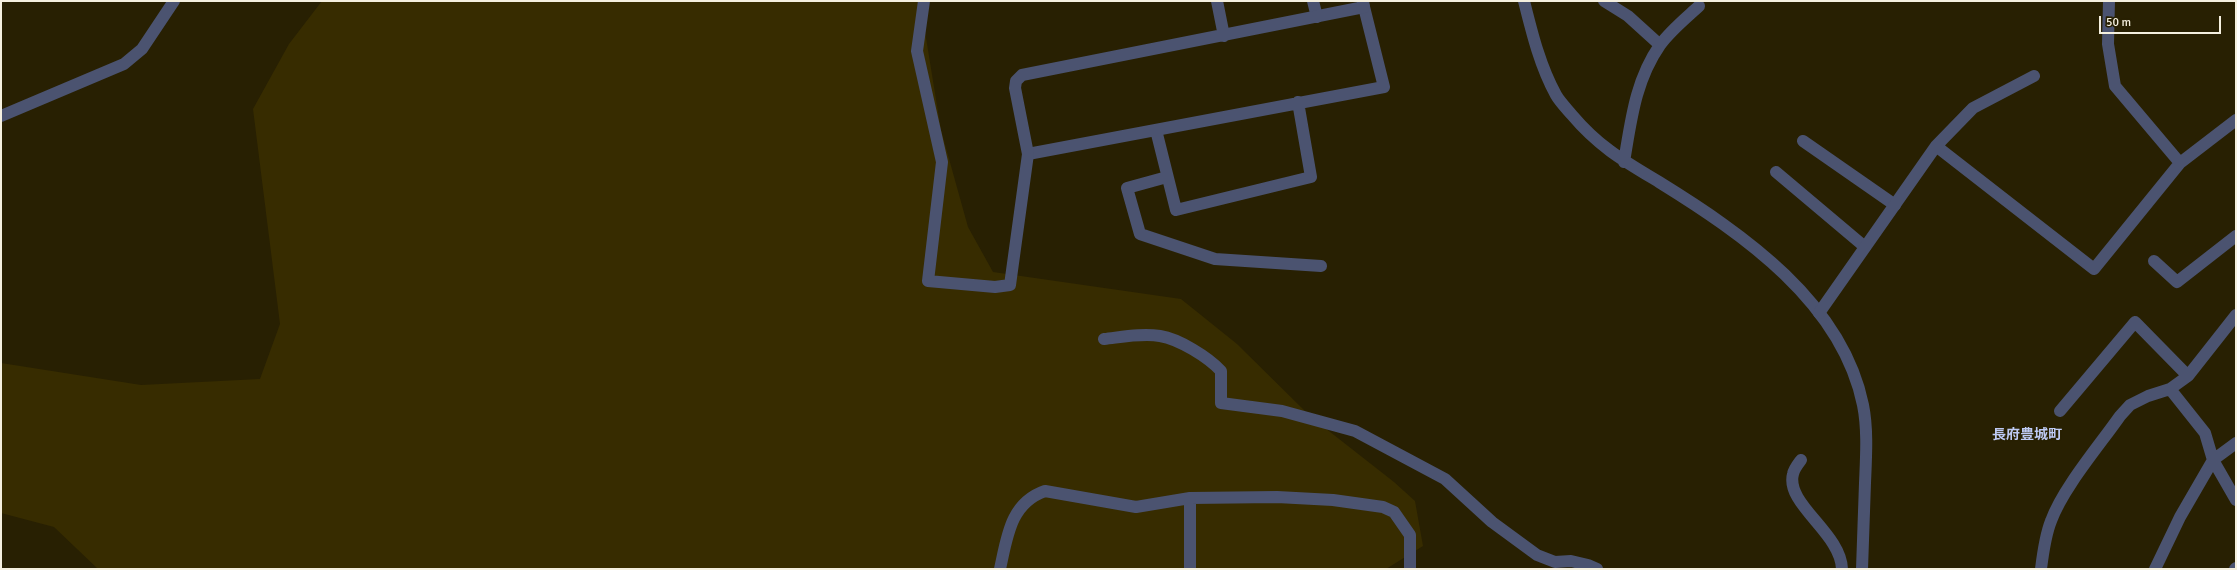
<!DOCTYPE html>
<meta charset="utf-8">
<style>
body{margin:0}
#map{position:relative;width:2237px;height:570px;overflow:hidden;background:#282002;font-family:Signika,sans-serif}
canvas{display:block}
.frame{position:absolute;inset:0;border:2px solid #f5f0df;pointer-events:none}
.scale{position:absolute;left:2099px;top:16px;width:122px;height:18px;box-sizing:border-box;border:2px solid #f5f0df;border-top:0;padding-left:5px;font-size:12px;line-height:14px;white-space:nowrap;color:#f5f0df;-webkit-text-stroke:3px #282002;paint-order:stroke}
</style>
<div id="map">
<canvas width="2237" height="570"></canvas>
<div class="frame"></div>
<div class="scale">50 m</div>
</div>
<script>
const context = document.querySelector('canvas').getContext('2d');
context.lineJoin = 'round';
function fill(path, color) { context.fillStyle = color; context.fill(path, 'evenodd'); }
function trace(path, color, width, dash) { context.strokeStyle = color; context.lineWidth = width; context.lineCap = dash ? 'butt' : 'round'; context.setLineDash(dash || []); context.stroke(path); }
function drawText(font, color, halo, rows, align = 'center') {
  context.font = font + ' Signika,"Noto Sans JP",sans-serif'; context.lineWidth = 3; context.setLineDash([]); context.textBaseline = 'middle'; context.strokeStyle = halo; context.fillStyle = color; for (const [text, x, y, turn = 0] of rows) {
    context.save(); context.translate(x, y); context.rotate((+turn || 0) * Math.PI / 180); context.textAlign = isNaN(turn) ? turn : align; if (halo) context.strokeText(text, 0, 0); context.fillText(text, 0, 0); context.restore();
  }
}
const green = new Path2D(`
 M322,1H920L941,130L968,227L993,272L1181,299L1237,344L1311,417L1394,482L1415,501L1423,546L1386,569H98L54,527L1,513V363L141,385L260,379L280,324L253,109L289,44Z`);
const minor = new Path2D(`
 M1313,1L1317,17
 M1524,1C1532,33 1540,66 1556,95C1560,102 1567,109 1572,115C1599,147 1624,161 1659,182C1743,234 1842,302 1863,405C1868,430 1866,458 1865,483C1864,512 1863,540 1862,569
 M1604,1L1628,16L1660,45
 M1,116L124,64L142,49L174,1
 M1156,130L1176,210L1311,177L1298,102
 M1803,141L1895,205
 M1028,154L1384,87L1364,7
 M1624,162C1631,121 1635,81 1660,45C1670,31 1686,18 1699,6
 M1776,172L1865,247
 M1167,177L1127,188L1140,234L1215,259L1321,266
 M2154,261L2177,282L2236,236
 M1104,339C1122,337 1142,333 1160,336C1179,339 1208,357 1221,371V403L1282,411L1355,431L1445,479L1492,522L1537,555L1555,562L1571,561L1588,565L1597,569
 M2170,389L2205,433L2213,460L2236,500
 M2060,411L2135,322L2188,376
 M1801,460C1798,464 1794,469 1793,474C1785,504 1841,533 1842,569
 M1190,498V569
 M1000,569C1007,538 1010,503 1045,491L1136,507L1190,498L1277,497L1333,500L1383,507L1394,512L1410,535V569
 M2041,569C2043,553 2045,536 2051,521C2063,488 2099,446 2120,416L2130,405L2148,396L2170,389L2188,376L2236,315
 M2155,569L2180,517L2213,460L2236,443
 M2235,569L2236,568`);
const tertiary = new Path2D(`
 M924,1L917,51L942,162L928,281L995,287L1010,285L1028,154L1015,88L1016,81L1022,75L1364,7L1363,1
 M1217,1L1224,36
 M2109,1L2108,44L2115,86L2180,163
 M1936,146L2094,269L2180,163L2236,120
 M1819,313L1936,146L1973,108L2034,76`);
const quarterNames = [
 ["長府豊城町",2027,435]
];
fill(green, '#372c00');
trace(minor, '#4b5370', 12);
trace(tertiary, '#4b5370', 12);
drawText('bold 14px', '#becaf4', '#282002', quarterNames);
</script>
